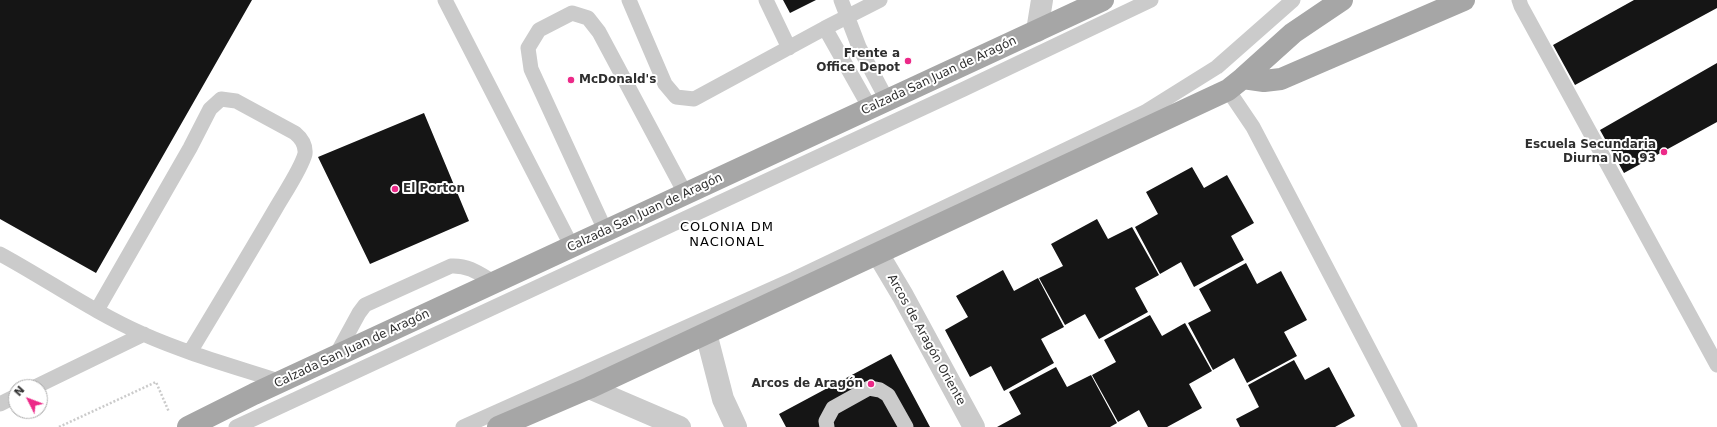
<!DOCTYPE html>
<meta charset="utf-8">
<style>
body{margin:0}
#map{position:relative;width:1717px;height:427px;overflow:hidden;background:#fff;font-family:"DejaVu Sans",sans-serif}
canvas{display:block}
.north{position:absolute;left:8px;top:379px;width:40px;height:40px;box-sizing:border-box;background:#fff;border:1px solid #ababab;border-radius:50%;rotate:312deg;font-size:11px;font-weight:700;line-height:16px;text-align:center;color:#2e2e2e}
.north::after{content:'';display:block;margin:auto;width:14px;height:18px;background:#ec2988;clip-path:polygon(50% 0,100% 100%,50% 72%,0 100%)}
</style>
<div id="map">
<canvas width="1717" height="427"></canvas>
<div class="north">N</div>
</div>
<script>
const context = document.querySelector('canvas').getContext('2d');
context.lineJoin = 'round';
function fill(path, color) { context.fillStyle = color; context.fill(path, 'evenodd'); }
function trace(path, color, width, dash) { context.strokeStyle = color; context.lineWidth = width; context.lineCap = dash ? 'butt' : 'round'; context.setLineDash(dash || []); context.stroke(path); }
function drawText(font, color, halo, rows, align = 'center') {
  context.font = font + ' "DejaVu Sans",sans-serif'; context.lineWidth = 4; context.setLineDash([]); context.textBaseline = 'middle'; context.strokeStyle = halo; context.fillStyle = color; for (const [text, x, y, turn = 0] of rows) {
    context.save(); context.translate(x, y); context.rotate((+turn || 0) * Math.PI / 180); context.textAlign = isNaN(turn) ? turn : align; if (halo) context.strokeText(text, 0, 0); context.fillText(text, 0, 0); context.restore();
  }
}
const building = new Path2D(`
 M0,0H252L96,273L0,219Z
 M783,0H816L790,13Z
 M1634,0H1717V8L1575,85L1553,45Z
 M1717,63V122L1624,173L1600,130Z
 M424,113L469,221L370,264L318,157Z
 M1192,167L1204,188L1227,175L1254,223L1231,236L1244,260L1194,287L1181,262L1160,274L1135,227L1158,214L1146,192Z
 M1097,219L1108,239L1132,227L1159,275L1135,288L1148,312L1099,339L1085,314L1065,325L1039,278L1063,266L1051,244Z
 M1246,263L1257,284L1281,271L1307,320L1284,332L1297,356L1247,383L1234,358L1213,370L1188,323L1211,311L1199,289Z
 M1003,270L1014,291L1038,278L1064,327L1041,339L1054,363L1004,391L991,366L970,377L945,330L968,317L956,296Z
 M1150,315L1162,336L1185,323L1212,371L1189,384L1202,408L1167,427H1148L1139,410L1118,422L1092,375L1116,362L1104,340Z
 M891,354L930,427H786L779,414Z
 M1294,360L1305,380L1329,367L1355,416L1335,427H1240L1236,419L1259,407L1248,385Z
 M1056,367L1067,387L1091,375L1117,423L1110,427H997L1021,414L1009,392Z`);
const path = new Path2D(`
 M59,427L156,382L169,412`);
const service = new Path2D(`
 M445,0L572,247
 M629,0L665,84L676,97L694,99L825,28L870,108
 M766,0L789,48
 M841,0L859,47L887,100
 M1519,0L1521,6L1717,365
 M825,28L880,0
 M1228,90L1253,127L1410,427
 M606,232L531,69L528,48L539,30L572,13L588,18L599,32L685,193
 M0,254C48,280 93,312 143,334C188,354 236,367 282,382
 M97,310L190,148L210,109L221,99L236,101L295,133C301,138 306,145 305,154C301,169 284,194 276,208C248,256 219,304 190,352
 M335,357L359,313L365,305L451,266C469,265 480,274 495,283
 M35,387L144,334
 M0,404L16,396
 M236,427L964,89L1151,0
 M463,427L794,279L1145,112L1217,67L1293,0
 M827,427L826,421L833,408L869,388L880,390L888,395L906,427`);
const minor = new Path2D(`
 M1037,31L1042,0
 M878,254L903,296L974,427
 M706,333L723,399L736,427
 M589,388L680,427`);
const primary = new Path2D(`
 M1243,78L1264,81L1281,79L1464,0
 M188,427L254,394L1103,0
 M498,427L589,388L1228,90L1243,78L1293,33L1342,0`);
const markers = [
 [908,61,4,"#ec2988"],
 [571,80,4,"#ec2988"],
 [1664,152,4,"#ec2988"],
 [395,189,4,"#ec2988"],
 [871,384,4,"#ec2988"]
];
const poiNames = [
 ["Frente a",900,54],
 ["Office Depot",900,68],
 ["McDonald's",579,80,"left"],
 ["Escuela Secundaria",1656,145],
 ["Diurna No. 93",1656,159],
 ["El Porton",403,189,"left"],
 ["Arcos de Aragón",863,384]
];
const streetNames = [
 ["Calzada San Juan de Aragón",939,76,-25],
 ["Calzada San Juan de Aragón",645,213,-25],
 ["Arcos de Aragón Oriente",926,340,61],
 ["Calzada San Juan de Aragón",352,349,-25]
];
const neighbourhoodNames = [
 ["COLONIA DM",727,228],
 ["NACIONAL",727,243]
];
fill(building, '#151515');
trace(path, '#cbcbcb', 2.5, [2, 2]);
trace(service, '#cbcbcb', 15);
trace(minor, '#cbcbcb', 22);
trace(primary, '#a6a6a6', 22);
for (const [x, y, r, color] of markers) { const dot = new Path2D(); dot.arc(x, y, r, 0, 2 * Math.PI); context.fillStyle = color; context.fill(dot); trace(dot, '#fff', 1.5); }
drawText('bold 12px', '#2e2e2e', '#fff', poiNames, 'right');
drawText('12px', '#2e2e2e', '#fff', streetNames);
context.letterSpacing = '1px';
drawText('13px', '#000', '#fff', neighbourhoodNames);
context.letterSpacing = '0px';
</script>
